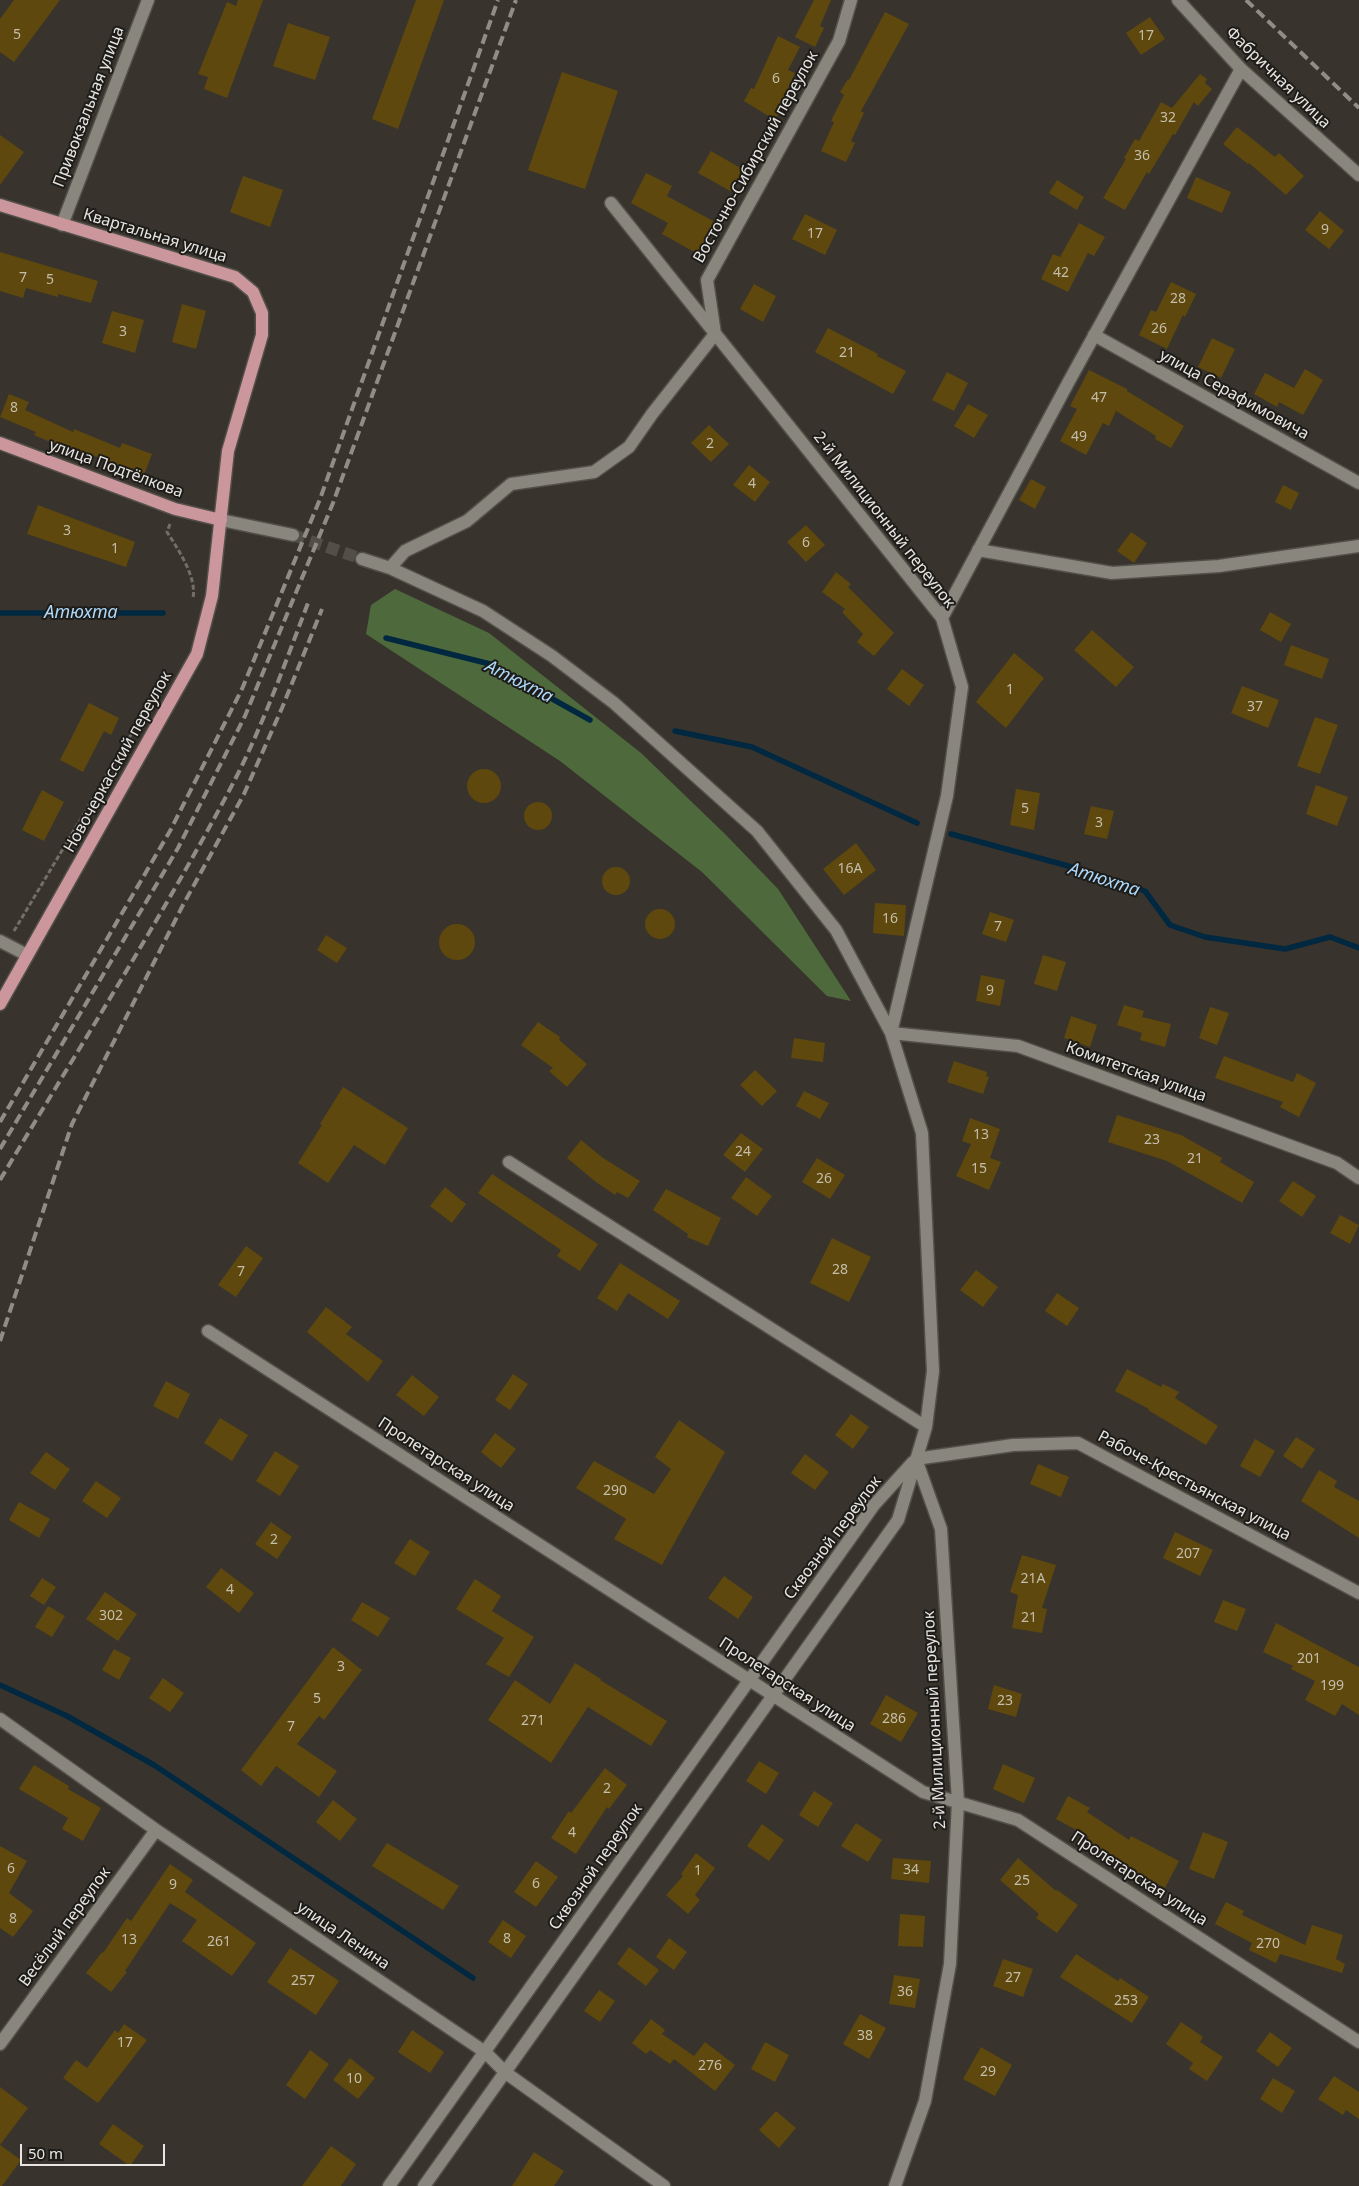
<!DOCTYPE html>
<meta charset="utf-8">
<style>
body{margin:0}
#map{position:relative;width:1359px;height:2186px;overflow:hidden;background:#38342d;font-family:"Noto Sans",sans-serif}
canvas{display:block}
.scale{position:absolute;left:20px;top:2144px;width:145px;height:22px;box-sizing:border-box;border:2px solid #e7e5e1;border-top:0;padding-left:6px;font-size:15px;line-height:18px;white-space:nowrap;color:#e7e5e1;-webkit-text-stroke:4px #1e1c19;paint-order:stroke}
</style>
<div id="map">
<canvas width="1359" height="2186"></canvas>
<div class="scale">50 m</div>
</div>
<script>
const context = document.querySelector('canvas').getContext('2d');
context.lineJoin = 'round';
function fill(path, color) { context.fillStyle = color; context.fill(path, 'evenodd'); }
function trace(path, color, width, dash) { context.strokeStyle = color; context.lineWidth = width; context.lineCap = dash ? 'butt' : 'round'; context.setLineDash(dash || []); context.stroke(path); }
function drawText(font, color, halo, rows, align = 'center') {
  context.font = font + ' "Noto Sans",sans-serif'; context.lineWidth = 4; context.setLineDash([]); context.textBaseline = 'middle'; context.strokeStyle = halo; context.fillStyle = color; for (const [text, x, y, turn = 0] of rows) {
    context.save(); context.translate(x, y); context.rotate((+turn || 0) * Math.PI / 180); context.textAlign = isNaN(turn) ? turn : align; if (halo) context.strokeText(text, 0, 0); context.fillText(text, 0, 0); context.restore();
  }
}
const forest = new Path2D(`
 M395,589L489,633L641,753L726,835L778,889L851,1001L827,996L702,872L560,761L366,634L371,605Z`);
const stream = new Path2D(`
 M0,613H163
 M386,638L490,664L590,720
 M675,731L752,747L917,823
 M951,834L1083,870L1145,891L1170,925L1205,937L1285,949L1330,937L1359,948
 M0,1685L67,1716L154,1765L473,1978`);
const building = new Path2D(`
 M14,0H60L14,62L0,52V19Z
 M238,0H263L227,98L204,89L208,77L198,74L227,2L236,6Z
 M416,0H444L398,129L372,119Z
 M814,0H831L820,26L824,28L815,47L795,37Z
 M885,12L909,24L861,111L864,113L851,141L855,143L846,162L821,151L834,122L831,121L844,95L840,92L848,79L849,80Z
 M1150,17L1165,39L1141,55L1126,33Z
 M288,23L330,37L315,80L273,66Z
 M778,36L800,47L788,70L795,73L780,106L782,107L775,120L744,101L751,88L754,89Z
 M562,72L618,91L585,189L528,170Z
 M1200,74L1207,79L1205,83L1212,89L1198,106L1194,102L1175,135L1173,134L1149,174L1147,172L1125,210L1103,198L1126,159L1124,158L1135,139L1139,141L1161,102L1172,108Z
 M1237,127L1275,157L1279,153L1304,176L1286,195L1249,163L1248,164L1223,144Z
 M0,135L24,152L0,185Z
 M711,151L744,170L732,192L698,173Z
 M646,173L672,186L667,196L715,222L698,254L662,234L668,223L631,203Z
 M243,176L283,190L270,227L230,212Z
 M1196,177L1231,192L1222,213L1187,198Z
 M1057,180L1084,197L1077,210L1049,193Z
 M1320,211L1344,231L1329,249L1305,230Z
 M805,214L837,230L825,255L792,239Z
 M1079,223L1105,237L1094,256L1088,253L1068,292L1041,279L1053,254L1060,257Z
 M0,252L98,281L91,303L58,294V297L26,288L23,298L0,291Z
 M1171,282L1196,294L1185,317L1183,315L1167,349L1139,335L1151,310L1156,312Z
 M754,284L776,296L763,322L740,309Z
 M182,304L206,311L196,349L172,342Z
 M112,311L144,320L135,353L102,343Z
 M828,328L878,354L877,356L906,371L893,394L815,352Z
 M1212,338L1235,349L1221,378L1198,367Z
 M1305,369L1323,380L1303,415L1279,402L1277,407L1254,394L1265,373L1294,388Z
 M1089,370L1127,389V391L1184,426L1171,448L1155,439L1156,436L1116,411L1109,426L1103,423L1086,455L1060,441L1077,409L1070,406Z
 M947,372L968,383L954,411L932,400Z
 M9,394L29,402L25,410L73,432L74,429L120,448L122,443L152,454L144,475L89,454L88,457L55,444L34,435L36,432L0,417Z
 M968,404L988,415L974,438L954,426Z
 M709,425L729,444L711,462L691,443Z
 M749,465L770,482L755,502L733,485Z
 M1031,479L1046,487L1035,509L1019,500Z
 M1283,485L1299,493L1291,510L1275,502Z
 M38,505L135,542L126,567L27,534Z
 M806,525L825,545L806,562L787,542Z
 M1131,532L1147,543L1134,563L1117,551Z
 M836,572L851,584L848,587L894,633L874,656L857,642L863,634L842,612L845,609L822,592Z
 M1270,612L1291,624L1281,642L1260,630Z
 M1092,630L1134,667L1116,687L1074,650Z
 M1291,645L1329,659L1322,679L1284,665Z
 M1014,653L1044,678L1006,728L976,702Z
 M902,669L924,685L909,706L887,689Z
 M1242,686L1279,700L1268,728L1231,713Z
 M89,703L119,718L111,735L104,731L83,772L60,760Z
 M1315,717L1338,725L1320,774L1297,766Z
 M467 786a17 17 0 1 1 34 0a17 17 0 1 1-34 0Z
 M1316,785L1348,797L1337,826L1306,814Z
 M1016,789L1040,793L1034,830L1010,825Z
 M42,790L64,802L44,841L22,830Z
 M524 816a14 14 0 1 1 28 0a14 14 0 1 1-28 0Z
 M1091,806L1114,811L1107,839L1084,834Z
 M856,843L876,870L844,895L823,869Z
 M602 881a14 14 0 1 1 28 0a14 14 0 1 1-28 0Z
 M875,903L906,905L904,936L873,933Z
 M645 924a15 15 0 1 1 30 0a15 15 0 1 1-30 0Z
 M990,912L1014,920L1006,942L982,934Z
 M439 942a18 18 0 1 1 36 0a18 18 0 1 1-36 0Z
 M326,935L347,948L337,963L317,950Z
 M1043,955L1066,962L1057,991L1034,984Z
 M981,975L1005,980L1000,1006L976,1001Z
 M1124,1005L1144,1011L1142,1017L1171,1024L1165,1047L1140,1040L1142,1033L1117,1025Z
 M1210,1007L1229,1013L1217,1045L1199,1038Z
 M1071,1016L1097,1025L1090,1047L1064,1038Z
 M538,1022L560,1037L559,1040L587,1064L567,1087L549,1071L553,1068L521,1045Z
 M794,1038L825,1043L823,1062L791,1058Z
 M1224,1056L1293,1082L1297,1073L1316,1083L1299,1117L1280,1107L1283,1102L1215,1078Z
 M954,1061L987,1072L986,1076L989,1077L983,1094L947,1082Z
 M755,1070L777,1091L762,1106L740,1085Z
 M343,1087L408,1128L385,1165L354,1145L328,1183L298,1163L322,1125L320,1124Z
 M804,1091L829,1103L820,1119L796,1106Z
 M1117,1115L1181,1135L1222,1158L1220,1162L1254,1182L1242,1203L1167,1161L1108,1142Z
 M970,1118L1000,1129L990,1158L1001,1162L989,1190L956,1176L971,1144L962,1141Z
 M741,1133L763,1149L745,1172L723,1155Z
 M581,1140L603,1158L640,1181L628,1198L617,1192L615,1195L596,1182L567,1158Z
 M817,1158L845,1175L830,1199L802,1182Z
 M492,1174L598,1244L580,1271L557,1256L561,1250L478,1193Z
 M746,1177L772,1196L757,1216L731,1198Z
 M1293,1181L1316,1196L1302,1217L1279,1201Z
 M445,1187L466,1204L452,1223L430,1206Z
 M666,1189L721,1218L708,1246L687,1237L688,1234L653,1210Z
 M1340,1215L1359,1225L1350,1244L1330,1233Z
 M832,1238L871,1257L849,1302L810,1283Z
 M246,1246L263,1258L236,1297L218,1285Z
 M620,1263L680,1301L668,1319L628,1293L617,1311L597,1298Z
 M976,1270L998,1287L983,1307L960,1290Z
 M1057,1293L1079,1308L1067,1326L1045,1311Z
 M326,1307L352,1327L346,1334L383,1361L368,1382L307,1332Z
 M1127,1369L1161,1387L1163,1384L1179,1392L1175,1398L1218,1426L1206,1445L1148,1410L1149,1409L1115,1391Z
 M513,1374L528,1384L510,1410L495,1400Z
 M412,1375L439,1397L424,1416L396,1395Z
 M166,1381L190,1394L178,1419L153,1406Z
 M851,1414L869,1427L853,1449L835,1435Z
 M220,1418L248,1435L232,1461L204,1443Z
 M679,1420L725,1452L662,1565L614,1539L626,1519L576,1488L594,1461L654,1494L671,1469L655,1457Z
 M495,1433L516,1449L501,1468L481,1452Z
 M1296,1437L1315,1449L1302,1469L1283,1456Z
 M1255,1439L1275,1451L1260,1477L1240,1466Z
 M275,1451L299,1466L280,1496L256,1481Z
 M46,1452L70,1469L55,1490L30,1473Z
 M805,1454L829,1472L815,1490L791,1473Z
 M1038,1464L1069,1477L1061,1497L1030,1484Z
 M1319,1470L1337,1481L1334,1487L1359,1501V1538L1301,1501Z
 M96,1481L121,1498L107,1518L82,1501Z
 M19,1502L50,1519L39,1538L9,1520Z
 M271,1522L292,1537L277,1559L255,1544Z
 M1175,1532L1213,1550L1200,1576L1163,1558Z
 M410,1539L430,1552L415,1576L394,1563Z
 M1022,1555L1056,1565L1042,1608L1047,1609L1042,1633L1012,1628L1018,1595L1010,1592Z
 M221,1568L254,1593L239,1613L206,1587Z
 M724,1576L753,1597L738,1619L708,1598Z
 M42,1578L56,1587L44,1605L30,1596Z
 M475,1579L501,1596L492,1611L534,1637L509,1677L486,1664L504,1638L456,1609Z
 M105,1592L137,1614L118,1641L86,1619Z
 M1223,1600L1246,1609L1237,1631L1214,1622Z
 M362,1602L390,1618L378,1637L351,1620Z
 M48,1606L65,1616L52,1637L35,1627Z
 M1276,1623L1359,1667V1715L1342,1704L1335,1716L1305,1700L1315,1681L1291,1669L1293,1666L1263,1652Z
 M333,1647L362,1670L324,1720L319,1716L297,1744L337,1771L319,1797L276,1766L261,1786L241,1770Z
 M114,1649L131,1658L119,1680L102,1670Z
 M575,1663L601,1679L600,1680L667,1721L651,1746L588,1707L551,1763L488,1720L515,1680L550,1704Z
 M163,1678L184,1693L170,1712L149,1698Z
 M994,1685L1022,1694L1016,1717L988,1709Z
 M886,1695L918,1713L901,1742L870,1724Z
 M759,1761L779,1773L766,1794L746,1781Z
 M1003,1764L1035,1778L1024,1803L993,1789Z
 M34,1765L69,1786L68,1789L101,1808L83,1841L62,1829L68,1818L19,1789Z
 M605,1768L627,1785L609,1809L607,1807L576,1854L551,1838L569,1811L571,1813Z
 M814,1791L833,1803L818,1827L799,1815Z
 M1068,1796L1090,1808L1087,1812L1129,1840L1131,1836L1179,1861L1165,1888L1111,1859L1085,1842L1089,1837L1056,1819Z
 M333,1800L357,1819L340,1841L316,1822Z
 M856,1823L882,1840L868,1862L841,1846Z
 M762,1824L784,1840L769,1861L747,1846Z
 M1203,1832L1228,1842L1214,1879L1189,1869Z
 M387,1843L459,1886L443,1910L372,1866Z
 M0,1846L27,1861L9,1893L33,1911L13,1937L0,1928Z
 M696,1853L715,1868L695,1895L700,1900L688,1914L666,1895L683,1876L681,1874Z
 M893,1858L931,1861L929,1883L891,1879Z
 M1018,1858L1056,1891L1057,1890L1078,1905L1057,1933L1036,1918L1039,1914L1000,1880Z
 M536,1861L558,1877L536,1907L514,1892Z
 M170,1864L193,1880L185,1892L256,1943L232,1976L182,1941L197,1920L170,1903L125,1971L127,1972L111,1992L86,1973L102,1952L103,1953L127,1918L131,1921Z
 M1226,1902L1244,1911L1242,1915L1305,1945L1312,1925L1343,1935L1336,1959L1345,1964L1342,1973L1280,1954L1276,1963L1249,1950L1252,1943L1215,1924Z
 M900,1914L925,1916L923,1947L898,1946Z
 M503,1920L526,1936L511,1958L488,1942Z
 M669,1938L687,1952L674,1970L656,1957Z
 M629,1947L659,1970L646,1986L617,1964Z
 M290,1948L339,1981L316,2015L267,1982Z
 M1076,1954L1118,1981L1120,1978L1149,1997L1132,2023L1060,1977Z
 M1003,1959L1033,1969L1023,1997L993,1986Z
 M894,1975L920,1979L915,2008L889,2004Z
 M599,1990L615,2001L600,2022L584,2011Z
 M860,2014L886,2028L869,2059L843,2044Z
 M651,2019L665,2030L662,2034L694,2056L705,2042L735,2065L715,2091L674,2059L670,2064L650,2050L646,2054L632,2043Z
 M1181,2022L1203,2037L1200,2042L1223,2057L1207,2081L1189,2069L1193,2063L1166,2044Z
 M124,2024L147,2040L98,2103L63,2078L76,2060L87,2068L115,2030L118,2033Z
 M412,2030L444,2052L430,2073L398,2052Z
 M1270,2032L1292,2048L1278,2067L1256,2051Z
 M765,2042L789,2055L775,2082L751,2069Z
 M981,2047L1012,2065L995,2096L963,2079Z
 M310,2050L329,2064L305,2099L286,2085Z
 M350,2058L375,2078L358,2099L333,2080Z
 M1334,2076L1359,2092V2119L1346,2110L1343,2115L1318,2099Z
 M1273,2078L1295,2091L1282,2113L1260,2099Z
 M0,2087L28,2108L0,2145Z
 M776,2111L796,2128L779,2148L759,2130Z
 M113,2124L144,2146L130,2166L99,2144Z
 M0,2145L21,2160L2,2186H0Z
 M331,2146L356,2164L341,2186H302Z
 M534,2152L564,2171L554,2186H512Z`);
const minorTunnel = new Path2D(`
 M293,535L362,559`);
const path = new Path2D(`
 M170,524L167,532C178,549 197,577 193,598
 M14,931L135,728`);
const minor = new Path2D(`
 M1178,0L1241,69L1359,175
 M611,203L942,618L962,687L947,796L891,1033
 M62,225L148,0
 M1094,335L1359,483
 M221,520L293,535
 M978,550L1112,573L1219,566L1359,546
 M362,559L390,568L483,611L552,656L614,703L757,831L836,930L891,1033L922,1133L933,1371L926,1427L898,1520L424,2186
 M390,568L405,551L467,521L511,484L594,472L629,447L652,414L715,334L707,280L839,41L851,0
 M942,618L1068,383L1241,69
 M0,941L27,955
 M891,1033L1018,1046L1337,1163L1359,1178
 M509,1162L926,1427
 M208,1331L923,1792L1018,1820L1359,2042
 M916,1459L1013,1445L1078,1443L1359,1593
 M0,1719L156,1830L485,2052L506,2073L664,2186
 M0,2044L156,1830
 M389,2186L874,1505L913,1462
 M895,2186L925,2101L950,1964L958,1802L941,1529L916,1459`);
const major = new Path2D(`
 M0,205L235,277L253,292L262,313V335L228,451L212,596L197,654L0,1004
 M0,443L175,509L221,520`);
const rail = new Path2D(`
 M1246,0L1359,108
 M0,1122L170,831L242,689L320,499L498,0
 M0,1149L178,848L245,716L333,503L516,0
 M0,1180C77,1051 158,924 229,791C261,731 284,666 308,603
 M0,1341L72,1124L183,905L244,794L282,708L322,609`);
const numberNames = [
 ["5",17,35],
 ["17",1146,36],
 ["6",776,79],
 ["32",1168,118],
 ["36",1142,156],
 ["9",1325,230],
 ["17",815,234],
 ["42",1061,273],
 ["7",23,278],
 ["5",50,280],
 ["28",1178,299],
 ["26",1159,329],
 ["3",123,332],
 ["21",847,353],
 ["47",1099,398],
 ["8",14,408],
 ["49",1079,437],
 ["2",710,444],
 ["4",752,484],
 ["3",67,531],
 ["6",806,543],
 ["1",115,549],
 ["1",1010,690],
 ["37",1255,707],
 ["5",1025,809],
 ["3",1099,823],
 ["16А",850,869],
 ["16",890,919],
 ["7",998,927],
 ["9",990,991],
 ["13",981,1135],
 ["23",1152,1140],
 ["24",743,1152],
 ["21",1195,1159],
 ["15",979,1169],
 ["26",824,1179],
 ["28",840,1270],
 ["7",241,1272],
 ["290",615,1491],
 ["2",274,1540],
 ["207",1188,1554],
 ["21А",1033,1579],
 ["4",230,1590],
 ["302",111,1616],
 ["21",1029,1618],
 ["201",1309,1659],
 ["3",341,1667],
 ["199",1332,1686],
 ["5",317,1699],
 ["23",1005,1701],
 ["286",894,1719],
 ["271",533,1721],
 ["7",291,1727],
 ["2",607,1789],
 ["4",572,1833],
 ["6",11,1869],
 ["34",911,1870],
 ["1",698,1871],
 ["25",1022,1881],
 ["6",536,1884],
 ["9",173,1885],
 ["8",13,1919],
 ["8",507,1939],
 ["13",129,1940],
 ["261",219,1942],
 ["270",1268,1944],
 ["27",1013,1978],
 ["257",303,1981],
 ["36",905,1992],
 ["253",1126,2001],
 ["38",865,2036],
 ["17",125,2043],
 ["276",710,2066],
 ["29",988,2072],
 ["10",354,2079]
];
const streetNames = [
 ["Фабричная улица",1278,78,44],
 ["Привокзальная улица",89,107,-69],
 ["Восточно-Сибирский переулок",756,157,-61],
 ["Квартальная улица",155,236,17],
 ["улица Серафимовича",1234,395,29],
 ["улица Подтёлкова",116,469,20],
 ["2-й Милиционный переулок",884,520,52],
 ["Новочеркасский переулок",118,762,-61],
 ["Комитетская улица",1136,1072,20],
 ["Пролетарская улица",446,1465,33],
 ["Рабоче-Крестьянская улица",1194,1486,28],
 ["Сквозной переулок",833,1538,-53],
 ["Пролетарская улица",787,1685,33],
 ["2-й Милиционный переулок",935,1720,-93],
 ["Сквозной переулок",596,1867,-55],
 ["Пролетарская улица",1139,1879,33],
 ["Весёлый переулок",65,1927,-54],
 ["улица Ленина",343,1936,34]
];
const waterNames = [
 ["Атюхта",81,613],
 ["Атюхта",519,682,27],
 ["Атюхта",1104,880,18]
];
fill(forest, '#4e6a3c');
trace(stream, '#012841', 5.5);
fill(building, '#5e480d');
trace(minorTunnel, '#524f48', 12, [12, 6]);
trace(minor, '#53504a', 15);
trace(major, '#53504a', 15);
trace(path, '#726e68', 3, [5, 2.5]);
trace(minor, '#89867d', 12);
trace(major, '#cb969c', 12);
trace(rail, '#908d87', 4, [10, 5]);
drawText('14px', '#c5beac', null, numberNames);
drawText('16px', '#e7e5e1', '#1e1c19', streetNames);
drawText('italic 18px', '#add8fa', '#1e1c19', waterNames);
</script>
